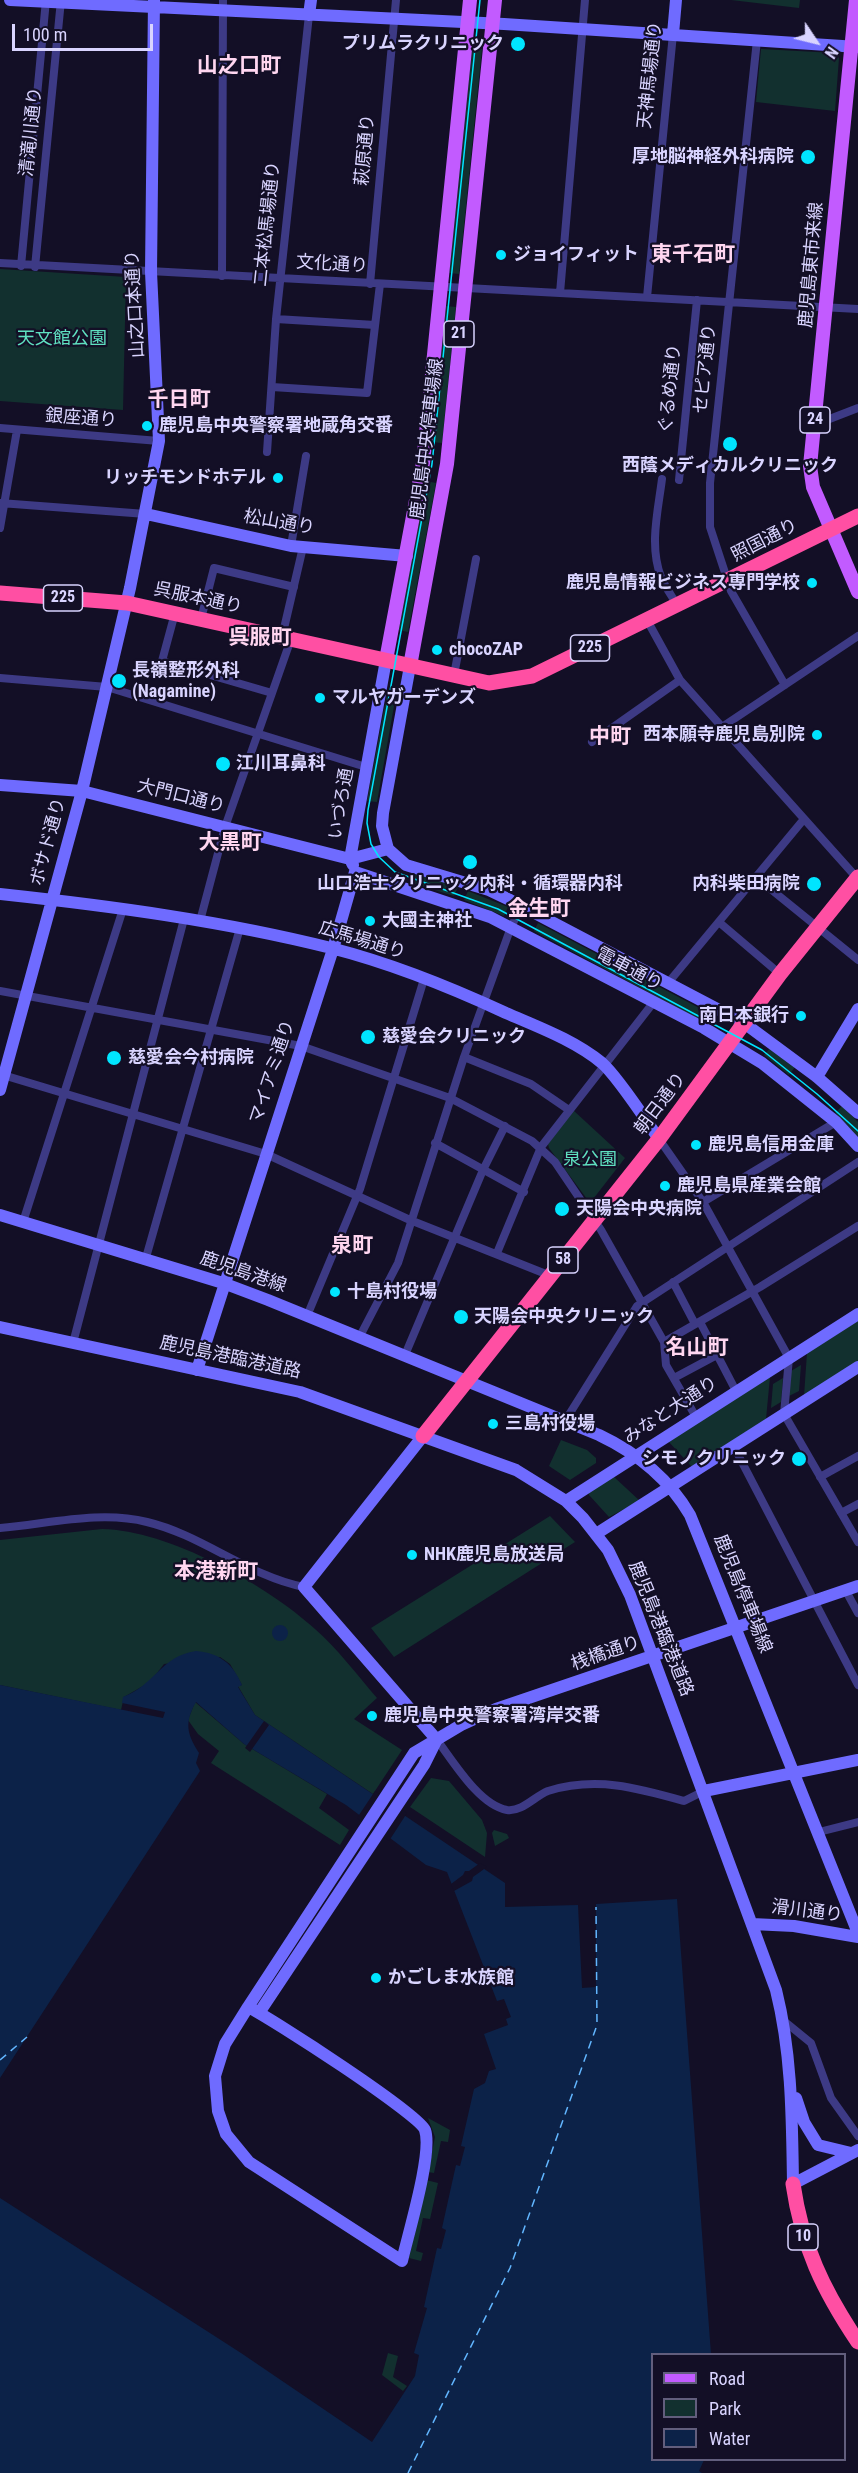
<!DOCTYPE html>
<meta charset="utf-8">
<style>
body{margin:0}
#map{position:relative;width:858px;height:2473px;overflow:hidden;background:#130f26;font-family:"Roboto Condensed",sans-serif}
canvas{display:block}
.legend{position:absolute;left:651px;top:2353px;width:195px;height:108px;box-sizing:border-box;background:#130f26;border:2px solid #625e7d;margin:0;padding:8px 10px;list-style:none;font-size:18px;color:#d9d4ff}
.legend li{display:flex;align-items:center;gap:12px;height:30px}
.legend b{width:30px;border:2px solid #625e7d}
.north{position:absolute;left:786px;top:12px;width:60px;height:60px;-webkit-text-stroke:4px #130f26;paint-order:stroke;rotate:125deg;font-size:16px;font-weight:700;line-height:24px;text-align:center;color:#d9d4ff}
.north::after{content:'';display:block;margin:auto;width:21px;height:27px;background:#d9d4ff;clip-path:polygon(50% 0,100% 100%,50% 72%,0 100%)}
.scale{position:absolute;left:12px;top:24px;width:141px;height:27px;box-sizing:border-box;border:3px solid #d9d4ff;border-top:0;padding-left:8px;font-size:18px;line-height:21px;white-space:nowrap;color:#d9d4ff;-webkit-text-stroke:4px #130f26;paint-order:stroke}
</style>
<div id="map">
<canvas width="858" height="2473"></canvas>
<ul class="legend">
<li><b style="height:8px;background:#c25bff"></b>Road</li>
<li><b style="height:16px;background:#12302f"></b>Park</li>
<li><b style="height:16px;background:#0c2248"></b>Water</li>
</ul>
<div class="north">N</div>
<div class="scale">100 m</div>
</div>
<script>
const context = document.querySelector('canvas').getContext('2d');
context.lineJoin = 'round';
function fill(path, color) { context.fillStyle = color; context.fill(path, 'evenodd'); }
function trace(path, color, width, dash) { context.strokeStyle = color; context.lineWidth = width; context.lineCap = dash ? 'butt' : 'round'; context.setLineDash(dash || []); context.stroke(path); }
function drawText(font, color, halo, rows, align = 'center') {
  context.font = font + ' "Roboto Condensed","Noto Sans JP",sans-serif'; context.lineWidth = 4.5; context.setLineDash([]); context.textBaseline = 'middle'; context.strokeStyle = halo; context.fillStyle = color; for (const [text, x, y, turn = 0] of rows) {
    context.save(); context.translate(x, y); context.rotate((+turn || 0) * Math.PI / 180); context.textAlign = isNaN(turn) ? turn : align; if (halo) context.strokeText(text, 0, 0); context.fillText(text, 0, 0); context.restore();
  }
}
const green = new Path2D(`
 M731,0H800L799,8Z
 M472,48L482,49L459,274L449,273Z
 M761,49L835,53L839,58L835,111L756,102Z
 M0,269L126,277L123,410L0,401Z
 M446,306L456,307L442,443L432,442Z
 M426,481L436,483L408,632L398,630Z
 M387,693L396,695L377,802L367,801Z
 M415,874L458,887L454,896L412,883Z
 M468,891L508,907L504,916L464,900Z
 M538,923L705,1011L700,1020L534,931Z
 M771,1047L795,1067L789,1075L764,1055Z
 M842,1106L858,1122V1137L835,1113Z
 M573,1110L625,1158L590,1203L549,1148L548,1144Z
 M858,1321V1362L804,1396L807,1353Z
 M801,1365L799,1391L789,1396L791,1371Z
 M770,1377L766,1419L692,1467L668,1441Z
 M783,1378L781,1402L771,1408L773,1384Z
 M561,1440L587,1450L596,1458V1463L570,1480L549,1466Z
 M613,1476L640,1501L609,1517L589,1495V1491Z
 M550,1516L575,1542L394,1657L371,1628Z
 M102,1529C168,1530 267,1585 315,1629C338,1649 357,1675 377,1698L354,1719L402,1750L373,1794L255,1715L238,1686L242,1685L230,1664L220,1657L164,1664L150,1682L124,1697L121,1710L0,1685V1540Z
 M195,1702L244,1744L327,1794L319,1808L349,1830L340,1845L211,1763L219,1751L198,1734L188,1720Z
 M431,1778L449,1781L482,1820L487,1833L485,1857L410,1807Z
 M494,1830L507,1834L509,1838L495,1846L492,1833Z
 M428,2118L450,2130L448,2142L441,2141L434,2173L428,2172L435,2137Z
 M426,2180L438,2183L430,2219L423,2218L416,2251L423,2253L421,2261L409,2258Z
 M388,2353L398,2356L393,2377L407,2386L403,2391L382,2375Z`);
const water = new Path2D(`
 M272 1633a8 8 0 1 1 16 0a8 8 0 1 1-16 0Z
 M196,1651C220,1653 233,1664 242,1685L238,1687L255,1715L505,1883V1907L578,1905L582,1988L596,1987V1904L677,1899L711,2354H652V2460H704L699,2471L702,2473H0V2198L241,2353L372,2442L415,2376L419,2355L414,2353L427,2308L424,2307L437,2248L441,2249L446,2230L442,2228L456,2165L460,2166L465,2147L461,2146L474,2089L485,2083L489,2071L496,2069L484,2034L508,2025L506,2019L511,2017L504,1999L497,2001L447,1872L426,1865L346,1805L244,1744L196,1702C184,1723 187,1734 199,1753L196,1763L200,1771L0,2078V1685L163,1718L165,1712L122,1703L123,1697C155,1685 161,1656 196,1651Z`);
const pier = new Path2D(`
 M264,1721L269,1725L250,1752L245,1748Z
 M375,1791L407,1813L389,1841L357,1818Z
 M480,1863L487,1867L473,1877L472,1881L454,1891L451,1884L463,1875L465,1871H469Z`);
const ferry = new Path2D(`
 M0,2060L27,2037
 M408,2473L510,2268L597,2025L596,1907`);
const street = new Path2D(`
 M757,40L710,483V527L731,591L785,685
 M0,263L858,309
 M21,266L46,0
 M35,267L61,0
 M222,276L223,0
 M370,284L396,0
 M560,293L585,0
 M647,297L673,34
 M276,319L375,325
 M272,387L367,393L380,284
 M814,425L858,408
 M0,428L159,441
 M267,452L276,319L309,15
 M662,479C658,511 649,546 661,577C665,587 672,596 677,605
 M679,480L697,300
 M0,503L146,514
 M0,528L17,430
 M291,546L306,456
 M175,613L162,661L272,693
 M201,619L214,568L294,587
 M647,620L680,680L857,878
 M282,637L303,547
 M454,675L476,559
 M0,678L107,687L366,767
 M722,727L858,636
 M592,742L680,680
 M757,878L858,960
 M200,921L225,827L291,639
 M720,923L780,974
 M668,983L804,819
 M0,991L301,1046L450,1098L532,1141L555,1162L601,1230L664,1342L666,1365L696,1417
 M464,1057L531,1084L569,1110
 M0,1074L266,1154L410,1220L551,1276
 M659,1139L703,1202L789,1358L784,1414L858,1542
 M435,1143L524,1192
 M703,1202L836,1122
 M23,1222L123,909
 M497,1253L541,1147L653,1003
 M145,1261L240,928
 M673,1282L695,1324
 M307,1316L360,1189L424,979
 M700,1322L736,1391
 M360,1336L398,1263L464,1057L511,927L522,905
 M664,1342L760,1287L858,1226
 M73,1343L184,919
 M405,1355L483,1170L505,1126
 M674,1378L717,1355
 M565,1421L637,1306L858,1162
 M733,1445L858,1685
 M820,1477L858,1456
 M841,1513L858,1504
 M0,1528C48,1524 100,1510 147,1522C202,1535 248,1576 304,1587
 M846,1591L858,1613
 M437,1740C453,1761 479,1805 507,1810C522,1812 535,1796 548,1791C596,1776 638,1788 684,1801L704,1791
 M819,1832L858,1822
 M784,2021L811,2043L831,2098L858,2136`);
const secondary = new Path2D(`
 M10,0L504,24L858,47
 M309,15L311,0
 M673,34L676,0
 M146,514L291,546L407,556
 M410,666L383,813L382,826L388,849L406,865L489,890L510,900L744,1023L817,1077L858,1113
 M0,785L82,791L350,859L388,849
 M353,865L350,859L386,660
 M355,872L490,917L704,1028L762,1063L836,1122L858,1146
 M0,894C111,906 223,921 331,948C390,963 450,987 506,1013C538,1027 574,1040 602,1063C618,1077 645,1119 659,1139
 M817,1077L858,1009
 M0,1090L82,791L130,588L159,441L151,272L154,0
 M0,1215L223,1283L268,1300L599,1435C637,1453 669,1479 690,1515L858,1933
 M0,1327L300,1392L516,1470L566,1501L583,1518L608,1550L630,1595L776,1990C792,2054 792,2118 793,2184L858,2150
 M197,1370L333,949L355,872
 M423,1436L304,1587L437,1740
 M566,1501L858,1314
 M596,1534L858,1367
 M704,1791L858,1760
 M752,1924L794,1926L858,1937
 M248,2007C271,2018 419,2114 425,2130C433,2153 408,2234 402,2261L249,2162L226,2134L218,2111L215,2076L225,2044L248,2007L414,1753L461,1725L496,1709L858,1586
 M259,2013L424,1765L436,1741
 M796,2098L804,2122L818,2145L851,2153`);
const primary = new Path2D(`
 M856,0L810,466L813,487L858,592
 M386,660L423,463L470,0
 M410,666L447,464L495,0`);
const highway = new Path2D(`
 M0,593L127,603L489,683L532,676L858,516
 M423,1436L659,1139L780,974L858,877
 M793,2184C802,2246 823,2290 858,2342`);
const tram = new Path2D(`
 M480,0L432,464L368,810L367,823L371,844L379,857L395,872L498,909L762,1050L817,1094L858,1131`);
const markers = [
 [518,44,8,"#00e5ff"],
 [808,157,8,"#00e5ff"],
 [501,255,6,"#00e5ff"],
 [147,426,6,"#00e5ff"],
 [730,444,8,"#00e5ff"],
 [278,478,6,"#00e5ff"],
 [812,583,6,"#00e5ff"],
 [437,650,6,"#00e5ff"],
 [119,681,8,"#00e5ff"],
 [320,698,6,"#00e5ff"],
 [817,735,6,"#00e5ff"],
 [223,764,8,"#00e5ff"],
 [470,862,8,"#00e5ff"],
 [814,884,8,"#00e5ff"],
 [370,921,6,"#00e5ff"],
 [801,1016,6,"#00e5ff"],
 [368,1037,8,"#00e5ff"],
 [114,1058,8,"#00e5ff"],
 [696,1145,6,"#00e5ff"],
 [665,1186,6,"#00e5ff"],
 [562,1209,8,"#00e5ff"],
 [335,1292,6,"#00e5ff"],
 [461,1317,8,"#00e5ff"],
 [493,1424,6,"#00e5ff"],
 [799,1459,8,"#00e5ff"],
 [412,1555,6,"#00e5ff"],
 [372,1716,6,"#00e5ff"],
 [376,1978,6,"#00e5ff"]
];
const shields = [
 [459,334,30],
 [815,420,30],
 [63,598,39],
 [590,648,39],
 [563,1260,30],
 [803,2237,30]
];
const shieldNames = [
 ["21",459,334],
 ["24",815,420],
 ["225",63,598],
 ["225",590,648],
 ["58",563,1260],
 ["10",803,2237]
];
const poiNames = [
 ["プリムラクリニック",504,44,"right"],
 ["厚地脳神経外科病院",794,157,"right"],
 ["ジョイフィット",513,255],
 ["鹿児島中央警察署地蔵角交番",159,426],
 ["西蔭メディカルクリニック",730,466,"center"],
 ["リッチモンドホテル",266,478,"right"],
 ["鹿児島情報ビジネス専門学校",800,583,"right"],
 ["chocoZAP",449,650],
 ["長嶺整形外科",132,671],
 ["(Nagamine)",132,692],
 ["マルヤガーデンズ",332,698],
 ["西本願寺鹿児島別院",805,735,"right"],
 ["江川耳鼻科",236,764],
 ["山口浩士クリニック内科・循環器内科",470,884,"center"],
 ["内科柴田病院",800,884,"right"],
 ["大國主神社",382,921],
 ["南日本銀行",789,1016,"right"],
 ["慈愛会クリニック",382,1037],
 ["慈愛会今村病院",128,1058],
 ["鹿児島信用金庫",708,1145],
 ["鹿児島県産業会館",677,1186],
 ["天陽会中央病院",576,1209],
 ["十島村役場",347,1292],
 ["天陽会中央クリニック",474,1317],
 ["三島村役場",505,1424],
 ["シモノクリニック",786,1459,"right"],
 ["NHK鹿児島放送局",424,1555],
 ["鹿児島中央警察署湾岸交番",384,1716],
 ["かごしま水族館",388,1978]
];
const streetNames = [
 ["天神馬場通り",651,75,-84],
 ["清滝川通り",32,132,-84],
 ["萩原通り",366,150,-85],
 ["二本松馬場通り",268,224,-84],
 ["文化通り",332,265,3],
 ["鹿児島東市来線",812,265,-85],
 ["山之口本通り",136,304,-93],
 ["セピア通り",706,369,-84],
 ["ぐるめ通り",671,389,-84],
 ["銀座通り",81,419,4],
 ["鹿児島中央停車場線",428,439,-83],
 ["松山通り",279,523,10],
 ["照国通り",765,541,-27],
 ["呉服本通り",198,599,12],
 ["大門口通り",181,797,14],
 ["いづろ通",342,804,-80],
 ["ボサド通り",49,842,-75],
 ["広馬場通り",362,941,17],
 ["電車通り",629,970,28],
 ["マイアミ通り",273,1072,-72],
 ["朝日通り",661,1104,-53],
 ["鹿児島港線",243,1273,19],
 ["鹿児島港臨港道路",230,1358,12],
 ["みなと大通り",671,1411,-33],
 ["鹿児島停車場線",742,1594,68],
 ["鹿児島港臨港道路",660,1629,68],
 ["桟橋通り",606,1654,-19],
 ["滑川通り",807,1912,7]
];
const parkNames = [
 ["天文館公園",62,339],
 ["泉公園",590,1160]
];
const quarterNames = [
 ["山之口町",239,67],
 ["東千石町",693,256],
 ["千日町",179,401],
 ["呉服町",260,639],
 ["中町",610,738],
 ["大黒町",230,844],
 ["金生町",539,910],
 ["泉町",352,1247],
 ["名山町",697,1349],
 ["本港新町",216,1573]
];
fill(green, '#12302f');
fill(water, '#0c2248');
fill(pier, '#130f26');
trace(ferry, '#62b6ff', 1.5, [8, 6]);
trace(street, '#3d3a85', 8);
trace(secondary, '#6f6bff', 12);
trace(primary, '#c25bff', 14);
trace(highway, '#ff4fa3', 15);
trace(tram, '#00e5ff', 1.5);
for (const [x, y, r, color] of markers) { const dot = new Path2D(); dot.arc(x, y, r, 0, 2 * Math.PI); context.fillStyle = color; context.fill(dot); trace(dot, '#130f26', 2); }
for (const [x, y, w] of shields) { const box = new Path2D(); box.roundRect(x - w / 2, y - 13, w, 26, 4.5); context.fillStyle = '#130f26'; context.fill(box); trace(box, '#d9d4ff', 1.5); }
drawText('bold 16px', '#d9d4ff', null, shieldNames);
drawText('bold 18px', '#d9d4ff', '#130f26', poiNames, 'left');
drawText('18px', '#d9d4ff', '#130f26', streetNames);
drawText('18px', '#5fe0c0', '#130f26', parkNames);
drawText('bold 21px', '#ffd6f0', '#130f26', quarterNames);
</script>
